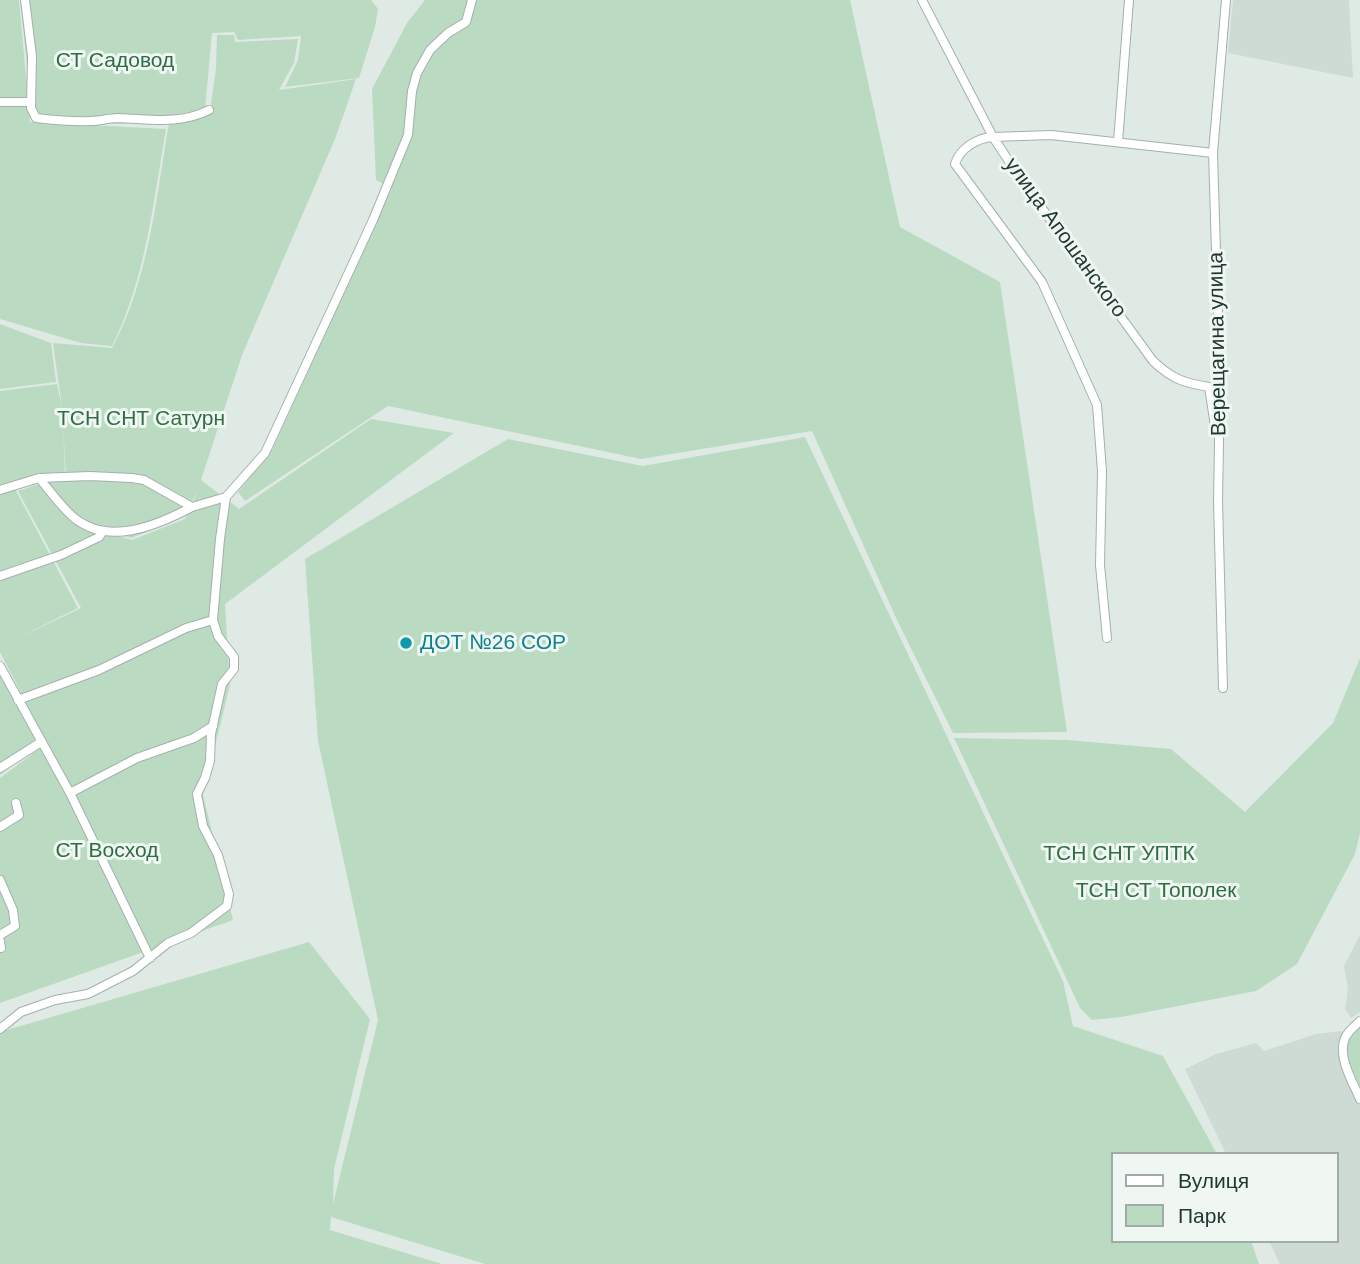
<!DOCTYPE html>
<meta charset="utf-8">
<style>
body{margin:0}
#map{position:relative;width:1360px;height:1264px;overflow:hidden;background:#e0eae5;font-family:Helvetica,sans-serif}
canvas{display:block}
.legend{position:absolute;left:1111px;top:1152px;width:228px;height:91px;box-sizing:border-box;background:#f0f7f3;border:2px solid #9eaba6;margin:0;padding:9px 12px;list-style:none;font-size:21px;color:#223932}
.legend li{display:flex;align-items:center;gap:14px;height:35px}
.legend b{width:35px;border:2px solid #9eaba6}
</style>
<div id="map">
<canvas width="1360" height="1264"></canvas>
<ul class="legend">
<li><b style="height:9px;background:#fff"></b>Вулиця</li>
<li><b style="height:19px;background:#badac2"></b>Парк</li>
</ul>
</div>
<script>
const context = document.querySelector('canvas').getContext('2d');
context.lineJoin = 'round';
function fill(path, color) { context.fillStyle = color; context.fill(path, 'evenodd'); }
function trace(path, color, width, dash) { context.strokeStyle = color; context.lineWidth = width; context.lineCap = dash ? 'butt' : 'round'; context.setLineDash(dash || []); context.stroke(path); }
function drawText(font, color, halo, rows, align = 'center') {
  context.font = font + ' Helvetica,sans-serif'; context.lineWidth = 6; context.setLineDash([]); context.textBaseline = 'middle'; context.strokeStyle = halo; context.fillStyle = color; for (const [text, x, y, turn = 0] of rows) {
    context.save(); context.translate(x, y); context.rotate((+turn || 0) * Math.PI / 180); context.textAlign = isNaN(turn) ? turn : align; if (halo) context.strokeText(text, 0, 0); context.fillText(text, 0, 0); context.restore();
  }
}
const built = new Path2D(`
 M1233,0H1349L1353,78L1228,53Z
 M1360,935V1012L1351,1018L1345,1009L1348,989L1344,966Z
 M1342,1031L1341,1053L1360,1099V1264H1280L1269,1241H1337V1154H1226L1185,1069L1216,1054L1256,1043L1264,1051L1316,1034Z`);
const green = new Path2D(`
 M0,0H19L30,122L166,129C153,203 146,278 112,346L81,343L0,319Z
 M20,0H371L378,9L375,27L359,78L285,87L298,60L301,36L238,40L234,32L212,33L205,109L123,124L33,121Z
 M425,0H850L900,227L1000,282L1067,732L953,733L897,620L812,431L641,459L388,406L245,501L238,492L273,448L392,188L376,180L372,89L407,23Z
 M217,35H234L235,42L298,39L294,63L279,90L356,79L335,139L242,355L201,480L239,509L371,419L454,433L225,604L230,685L203,795L233,920L0,1003V778L47,743L0,652V494L15,489L78,608L10,642L81,608L18,491L42,483L75,523L132,540L185,519L200,486L184,517L131,538L76,522L42,480L66,477L63,423L65,474L0,488V391L57,384L62,407L53,343L112,348C149,279 156,199 169,123L210,111L216,69Z
 M0,324L51,343L56,382L0,389Z
 M805,437L1063,981L1073,1026L1163,1056L1217,1154H1113V1241H1251L1259,1264H485L331,1217L330,1230L442,1264H0V1032L309,942L370,1019L334,1169L333,1204L378,1020L318,741L305,559L508,439L643,466Z
 M1360,658V833L1355,854L1297,964L1256,991L1121,1017L1092,1020L1080,1008L954,738L1067,740L1171,749L1245,812L1333,723Z
 M0,663L44,742L0,775Z
 M1360,1026V1088L1348,1059L1346,1041Z`);
const minor = new Path2D(`
 M25,0L32,56L31,108L36,118C54,120 72,122 91,121C100,121 109,118 118,118C151,119 179,125 209,110
 M922,0L993,137L1020,178L1153,361C1172,379 1184,383 1209,387L1215,426
 M0,102H31
 M1118,142L1129,0
 M39,478C50,491 60,505 72,516C107,547 156,526 192,507
 M0,490L39,478L90,476L132,478L144,480L192,507L226,497
 M0,576L61,555L99,537L103,531
 M1107,638L1100,565L1102,471L1097,405L1042,282L955,164C960,148 977,138 993,137L1051,135L1213,153
 M0,666L70,793L150,958
 M1223,688L1218,502L1220,382L1213,153L1226,0
 M18,700L99,670L186,628L213,620
 M0,768L41,742
 M70,793L137,758L194,738L213,726
 M0,827L19,815L16,803
 M0,880L13,910L15,926L0,935
 M0,941L1,948
 M1360,1021C1355,1026 1348,1031 1345,1038C1337,1057 1353,1082 1360,1099
 M0,1029L21,1012L55,1000L88,994L133,971L168,943L191,933L227,906L229,894L218,855L203,826L197,794L205,778L210,761L211,734L222,684L234,669V657L218,636L213,620L220,539L226,497L265,453L373,220L408,135L412,91L417,73L430,50L448,33L466,22L472,0`);
const markers = [
 [406,643,7,"#0f9aa8"]
];
const parkNames = [
 ["СТ Садовод",115,61],
 ["ТСН СНТ Сатурн",141,419],
 ["СТ Восход",107,851],
 ["ТСН СНТ УПТК",1119,854],
 ["ТСН СТ Тополек",1156,891]
];
const streetNames = [
 ["улица Апошанского",1065,238,54],
 ["Верещагина улица",1218,344,-91]
];
const cultureNames = [
 ["ДОТ №26 СОР",420,643]
];
fill(built, '#cedad4');
fill(green, '#badac2');
trace(minor, '#a3b1ac', 10);
trace(minor, '#fff', 8);
for (const [x, y, r, color] of markers) { const dot = new Path2D(); dot.arc(x, y, r, 0, 2 * Math.PI); context.fillStyle = color; context.fill(dot); trace(dot, '#f0f7f3', 2.5); }
drawText('21px', '#2f6d45', '#f0f7f3', parkNames);
drawText('21px', '#223932', '#f0f7f3', streetNames);
drawText('21px', '#0d838f', '#f0f7f3', cultureNames, 'left');
</script>
